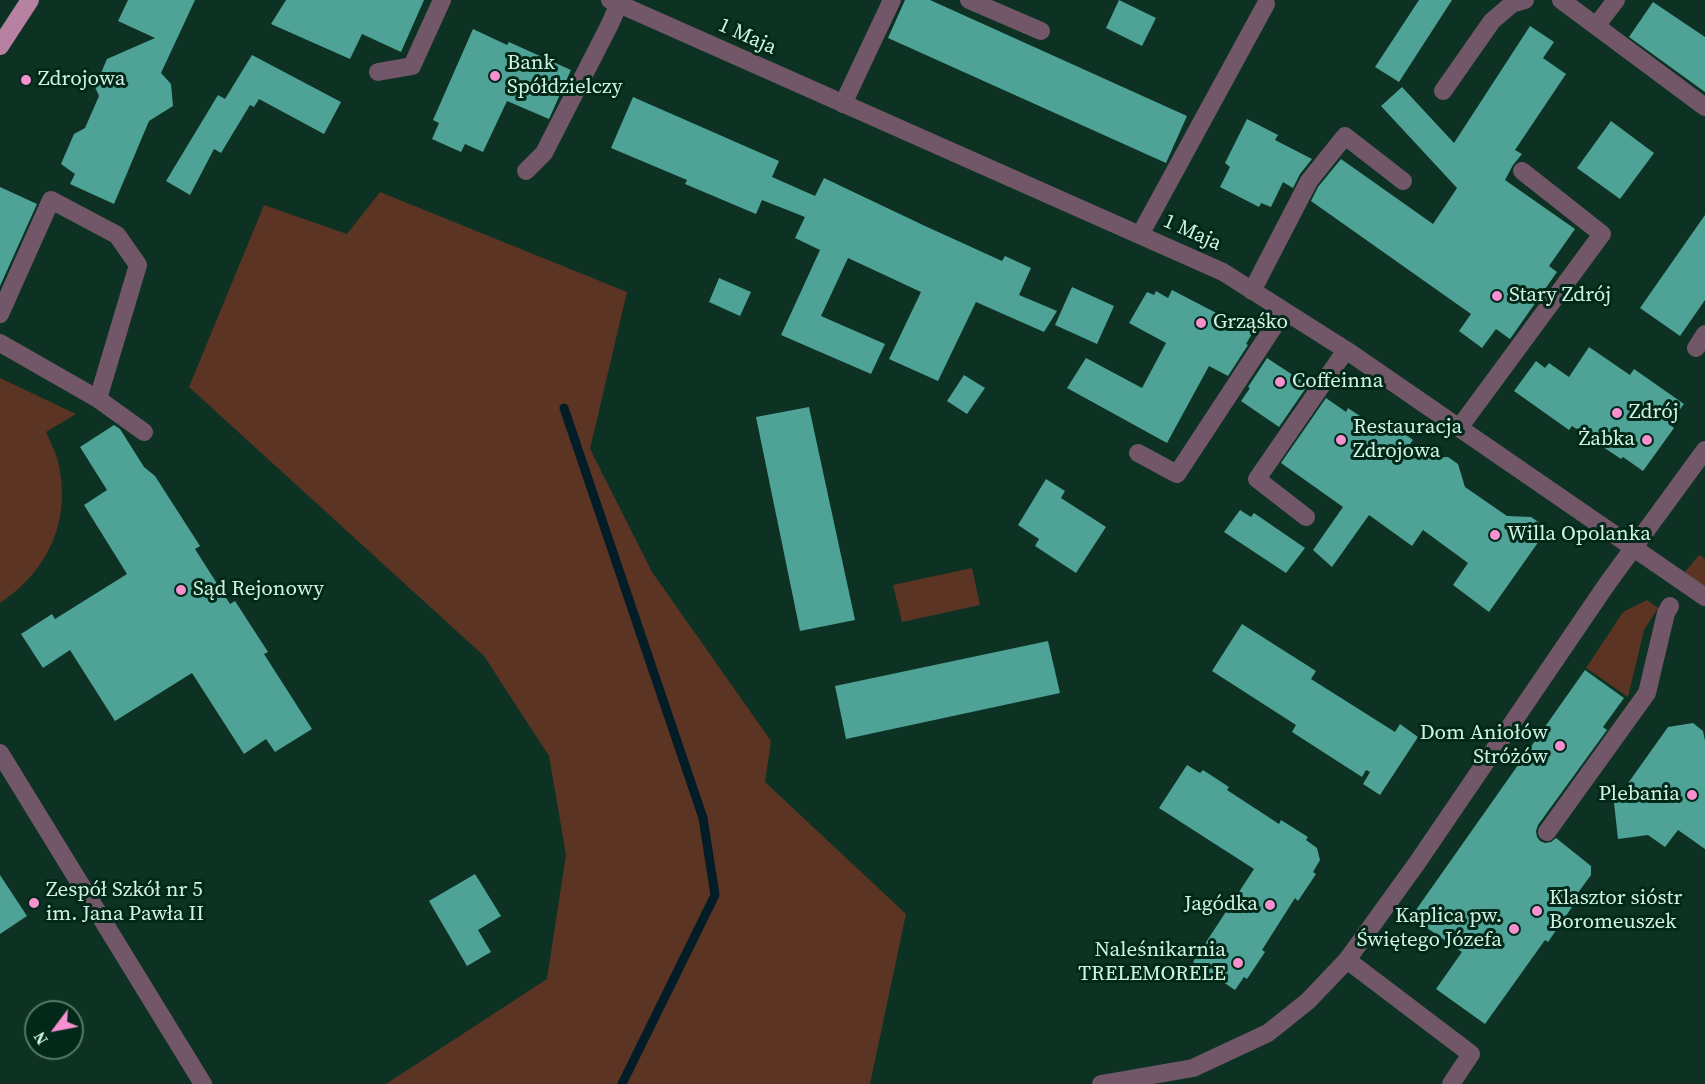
<!DOCTYPE html>
<meta charset="utf-8">
<style>
body{margin:0}
#map{position:relative;width:1705px;height:1084px;overflow:hidden;background:#0d3223;font-family:"Source Serif 4",serif}
canvas{display:block}
.north{position:absolute;left:24px;top:1000px;width:60px;height:60px;box-sizing:border-box;background:#022819;border:2px solid #557969;border-radius:50%;rotate:238deg;font-size:16px;font-weight:700;line-height:24px;text-align:center;color:#d1f2e0}
.north::after{content:'';display:block;margin:auto;width:21px;height:27px;background:#f690d1;clip-path:polygon(50% 0,100% 100%,50% 72%,0 100%)}
</style>
<div id="map">
<canvas width="1705" height="1084"></canvas>
<div class="north">N</div>
</div>
<script>
const context = document.querySelector('canvas').getContext('2d');
context.lineJoin = 'round';
function fill(path, color) { context.fillStyle = color; context.fill(path, 'evenodd'); }
function trace(path, color, width, dash) { context.strokeStyle = color; context.lineWidth = width; context.lineCap = dash ? 'butt' : 'round'; context.setLineDash(dash || []); context.stroke(path); }
function drawText(font, color, halo, rows, align = 'center') {
  context.font = font + ' "Source Serif 4",serif'; context.lineWidth = 6; context.setLineDash([]); context.textBaseline = 'middle'; context.strokeStyle = halo; context.fillStyle = color; for (const [text, x, y, turn = 0] of rows) {
    context.save(); context.translate(x, y); context.rotate((+turn || 0) * Math.PI / 180); context.textAlign = isNaN(turn) ? turn : align; if (halo) context.strokeText(text, 0, 0); context.fillText(text, 0, 0); context.restore();
  }
}
const green = new Path2D(`
 M380,192L627,292L590,449L652,572L771,741L765,782L906,914L870,1084H386L547,979L566,855L549,756L484,656L189,387L264,205L347,234Z
 M0,378L76,414L46,432C50,441 54,449 57,458C73,516 50,570 0,603Z
 M1699,555L1705,559V587L1685,572Z
 M972,568L980,605L902,622L893,585Z
 M1647,600L1658,608L1644,630L1628,697L1586,668L1623,612Z`);
const stream = new Path2D(`
 M564,408L703,818L715,895L622,1084`);
const building = new Path2D(`
 M128,0H195L161,73L171,84L173,106L149,121L114,204L70,184L75,174L61,164L74,134L85,128L99,96L95,87L107,59L155,38L118,21Z
 M286,0H424L401,52L362,34L350,59L271,24Z
 M905,0H930L1187,116L1166,163L888,38Z
 M1119,0L1156,18L1142,46L1106,28Z
 M1419,0H1452L1399,82L1375,67Z
 M1653,2L1705,37V92L1629,37Z
 M1530,26L1554,42L1543,58L1566,74L1515,150L1522,154L1513,165L1505,180L1575,229L1549,266L1557,272L1510,339L1496,329L1482,348L1459,331L1471,314L1311,201L1318,187L1341,159L1433,224L1457,188L1381,106L1402,87L1454,143Z
 M473,29L507,45L509,42L571,70L549,119L507,101L483,152L465,144L461,152L432,139L439,123L433,120Z
 M252,55L341,102L324,134L259,99L254,107L250,105L221,153L214,149L190,195L166,181L218,95L225,99Z
 M633,97L779,161L772,177L815,196L824,178L925,226L1002,261L1005,256L1031,268L1019,295L1057,311L1044,332L976,302L938,381L889,359L921,292L848,258L821,316L885,344L871,374L781,335L820,250L795,238L805,217L762,200L756,214L685,184L687,180L611,148Z
 M1247,119L1278,135L1275,140L1312,159L1300,174L1293,188L1283,182L1271,207L1261,203L1259,207L1220,187L1230,167L1225,163Z
 M1611,121L1654,153L1620,199L1577,168Z
 M0,187L37,204L0,286Z
 M1705,215V300L1680,336L1640,308Z
 M719,278L751,292L740,316L709,302Z
 M1072,287L1114,306L1097,344L1055,325Z
 M1172,290L1253,332L1246,344L1248,345L1228,376L1209,366L1167,443L1067,388L1086,358L1142,388L1166,343L1129,323L1147,292L1154,295L1156,291L1168,298Z
 M1589,347L1630,375L1634,369L1684,404L1669,424L1674,428L1643,471L1623,457L1621,459L1572,426L1569,430L1514,391L1536,361L1545,368L1549,363L1569,377Z
 M1267,358L1308,385L1279,427L1241,401L1250,388L1248,387Z
 M964,375L985,388L967,414L947,401Z
 M1326,398L1346,412L1348,408L1384,432L1390,423L1413,440L1399,459L1448,457L1458,464L1465,487L1507,516L1531,517L1540,523L1544,534L1489,612L1453,585L1468,563L1423,530L1412,546L1369,515L1332,567L1313,550L1343,507L1281,463Z
 M809,407L855,620L800,631L756,417Z
 M114,425L120,429L144,467L155,476L200,546L195,549L230,604L235,601L268,652L264,654L312,729L275,752L266,739L244,754L192,673L115,721L70,650L43,668L21,634L52,614L55,619L127,574L84,505L107,490L80,447Z
 M1046,479L1065,491L1061,498L1106,527L1076,573L1035,546L1039,539L1018,525Z
 M1240,510L1251,517L1254,513L1305,548L1286,573L1224,532Z
 M1242,624L1316,671L1311,679L1395,732L1400,724L1418,737L1380,795L1363,784L1370,772L1366,770L1362,777L1292,732L1296,725L1212,671Z
 M1048,641L1060,693L846,739L835,686Z
 M1585,670L1624,698L1603,727L1607,730L1538,825L1536,831L1537,837L1540,841L1545,843L1551,842L1556,838L1591,866V875L1569,905L1572,907L1548,942L1545,940L1485,1024L1436,989L1462,952L1411,917Z
 M1693,723L1703,731L1705,741V849L1678,830L1665,847L1648,835L1618,839L1614,803L1668,727Z
 M1187,765L1200,773L1203,770L1229,787L1227,790L1279,824L1281,820L1308,837L1306,840L1317,848L1320,860L1313,872L1316,874L1298,901L1295,898L1262,950L1265,952L1247,979L1244,977L1235,990L1193,962L1254,869L1159,808Z
 M475,874L501,916L478,930L491,952L467,966L429,901Z
 M0,875L27,916L0,934Z`);
const minor = new Path2D(`
 M610,0L1223,272L1346,350L1705,597
 M969,0L1041,31
 M1561,0L1705,107
 M1596,26L1616,0
 M378,72L412,66L442,0
 M1443,91L1492,21L1512,4L1525,0
 M843,104L892,0
 M526,171L544,153L609,26L619,4
 M1140,235L1266,4
 M1252,291L1309,181L1345,136L1403,181
 M0,314L51,200L117,235L138,265L98,399
 M0,343L98,399L144,432
 M1696,348L1705,334
 M1459,428L1602,234L1522,171
 M1138,453L1177,474L1284,311
 M1306,517L1257,479L1346,350
 M0,753L203,1084
 M1547,832L1647,693L1666,613L1670,606
 M1347,960L1471,1054L1451,1084
 M1101,1084L1193,1068L1268,1033L1308,1001L1347,960L1417,863L1607,584L1705,450`);
const major = new Path2D(`
 M0,46L30,0`);
const markers = [
 [495,76,6,"#f690d1"],
 [26,80,6,"#f690d1"],
 [1497,296,6,"#f690d1"],
 [1201,323,6,"#f690d1"],
 [1280,382,6,"#f690d1"],
 [1617,413,6,"#f690d1"],
 [1341,440,6,"#f690d1"],
 [1647,440,6,"#f690d1"],
 [1495,535,6,"#f690d1"],
 [181,590,6,"#f690d1"],
 [1560,746,6,"#f690d1"],
 [1692,795,6,"#f690d1"],
 [34,903,6,"#f690d1"],
 [1270,905,6,"#f690d1"],
 [1537,911,6,"#f690d1"],
 [1514,929,6,"#f690d1"],
 [1238,963,6,"#f690d1"]
];
const streetNames = [
 ["1 Maja",747,37,24],
 ["1 Maja",1192,233,24]
];
const poiNames = [
 ["Bank",507,64],
 ["Spółdzielczy",507,88],
 ["Zdrojowa",38,80],
 ["Stary Zdrój",1509,296],
 ["Grząśko",1213,323],
 ["Coffeinna",1292,382],
 ["Zdrój",1629,413],
 ["Restauracja",1353,428],
 ["Zdrojowa",1353,452],
 ["Żabka",1635,440,"right"],
 ["Willa Opolanka",1507,535],
 ["Sąd Rejonowy",193,590],
 ["Dom Aniołów",1548,734,"right"],
 ["Stróżów",1548,758,"right"],
 ["Plebania",1680,795,"right"],
 ["Zespół Szkół nr 5",46,891],
 ["im. Jana Pawła II",46,915],
 ["Klasztor sióstr",1549,899],
 ["Boromeuszek",1549,923],
 ["Jagódka",1258,905,"right"],
 ["Kaplica pw.",1502,917,"right"],
 ["Świętego Józefa",1502,941,"right"],
 ["Naleśnikarnia",1226,951,"right"],
 ["TRELEMORELE",1226,975,"right"]
];
fill(green, '#5b3424');
trace(stream, '#031d26', 9);
fill(building, '#4ea396');
trace(minor, '#715767', 18);
trace(major, '#b782a2', 18);
for (const [x, y, r, color] of markers) { const dot = new Path2D(); dot.arc(x, y, r, 0, 2 * Math.PI); context.fillStyle = color; context.fill(dot); trace(dot, '#022819', 2); }
drawText('21px', '#d1f2e0', '#022819', streetNames);
drawText('21px', '#d1f2e0', '#022819', poiNames, 'left');
</script>
